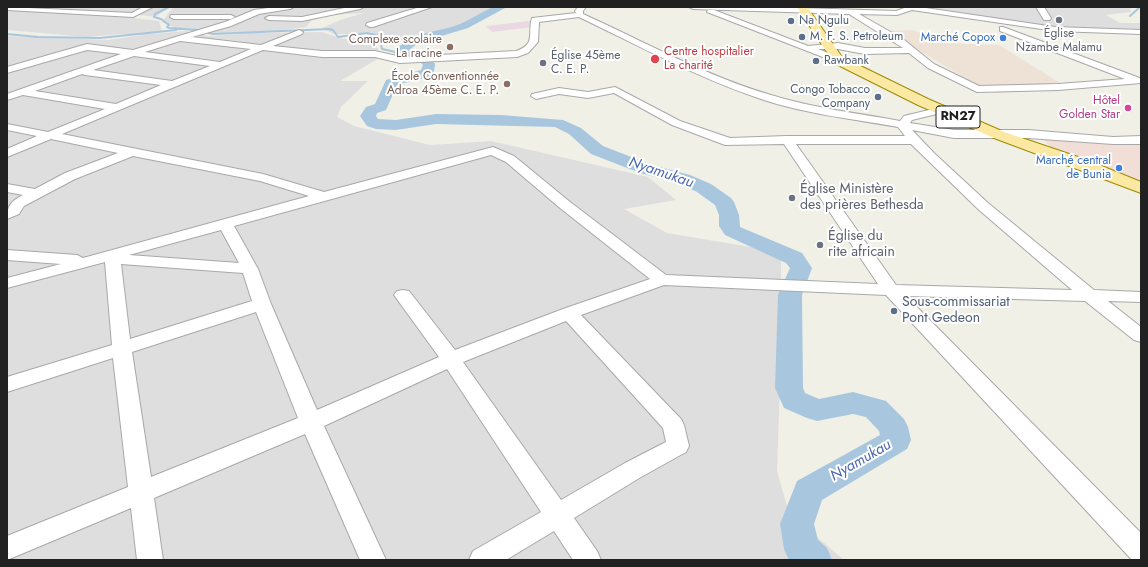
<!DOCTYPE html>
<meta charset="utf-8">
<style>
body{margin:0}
#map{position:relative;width:1148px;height:567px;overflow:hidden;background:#f1f0e7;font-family:Jost,sans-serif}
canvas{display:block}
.frame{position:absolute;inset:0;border:8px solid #212121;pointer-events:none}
</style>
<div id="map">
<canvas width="1148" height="567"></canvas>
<div class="frame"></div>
</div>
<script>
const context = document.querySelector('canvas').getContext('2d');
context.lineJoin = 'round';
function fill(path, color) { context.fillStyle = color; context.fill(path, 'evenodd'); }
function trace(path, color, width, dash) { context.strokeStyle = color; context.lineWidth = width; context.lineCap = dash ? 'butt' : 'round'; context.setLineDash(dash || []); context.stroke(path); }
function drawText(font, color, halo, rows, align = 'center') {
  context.font = font + ' Jost,sans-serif'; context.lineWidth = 4; context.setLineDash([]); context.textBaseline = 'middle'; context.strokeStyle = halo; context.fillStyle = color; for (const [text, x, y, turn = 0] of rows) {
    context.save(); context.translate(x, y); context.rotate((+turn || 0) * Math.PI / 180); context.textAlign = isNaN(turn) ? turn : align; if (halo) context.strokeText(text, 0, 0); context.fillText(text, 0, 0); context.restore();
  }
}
const residential = new Path2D(`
 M7,7H169L156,17L139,15L133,18L159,21L162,31L151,34L186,31L208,36L243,34H210L175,28L162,22L173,7H501L462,29L391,42L369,34H334L322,28L340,20L364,13L331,15L312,20L306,27L260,33L322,32L343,39L355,38L376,45L381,57L340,81H368L341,107L337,117L354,126L430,145L491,141L648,177L676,200L624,209L667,233L781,252V354L777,471L789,513L844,560H7V36L108,40L143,35L121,34L87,37L7,30Z
 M921,7H1130L1131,12L1106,15L1120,23H1141V31L1056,29Z`);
const commercial = new Path2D(`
 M1041,137L1141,142V185L1054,151Z`);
const industrial = new Path2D(`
 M536,20L542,26L492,32L486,26Z`);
const military = new Path2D(`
 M913,30L944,43L999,45L1070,89L997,93L987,91L886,31Z`);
const stream = new Path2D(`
 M169,7L155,14L154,17L161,19L169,25L167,27L170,28L197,30L213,34L329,29L333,30L338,37L367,33L379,36L382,49L400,53
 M1130,16L1140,7
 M7,34L38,37L100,38L176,30`);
const river = new Path2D(`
 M493,7H507L468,28L425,41L417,44L408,51C418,54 429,55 435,64C435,67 434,71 433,73C428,80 405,82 397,85L386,110L377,113L376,116L378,119L396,120L436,114L501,115L563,120L581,128L603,146L652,165L690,175L711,184L731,198L734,202L739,215L740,227L802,253L812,268L802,295L803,388L805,393L819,399L853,392L886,401L904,419L908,427L911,440L907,449L822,500L814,524L818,540L827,548L832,560H789L784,549L780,524L797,481L880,435L879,431L866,417L853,414L817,421L807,418L784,408L775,388L778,295L790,268L786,263L725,235L719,226V215L715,205L697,192L678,183L640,173L591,154L569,134L555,127L436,124L396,130L376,129L367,126L360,116L366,107L375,104L386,80L421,70L423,65L421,63L396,56L394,53C409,31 438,33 460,24C471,19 482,12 493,7Z`);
const minor = new Path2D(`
 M7,7L132,13L143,7H153L133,17L7,10Z
 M275,7H294L290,9L259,14L231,26L192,37L261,45L299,30L303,32L302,34L273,46L322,51H375L401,57L516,51C537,44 527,33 532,18L576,13L575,11L578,7H586L583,11V14C643,41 708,77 771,95C813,108 857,113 900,121L904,116L941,107L946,110L945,112L912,120L910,123L954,130H1028L1113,137L1141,136V144H1113L1028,138H954L912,130L935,154L988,203L1094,290L1141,292V302L1108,301L1141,327V342L1134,340L1085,301L906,296L1141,533V560H1132L886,295L664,285L581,315L681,419L684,425L689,446L686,452L641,477L574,518L597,551L601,560H573L554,531L506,560H469L473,551L541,512L447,369L324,426L386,560H360L305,434L154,498L163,560H137L131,508L7,560V536L128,487L113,358L7,392V377L112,345L105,262L7,288V278L61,264L7,260V250L77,255L83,258L309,196L260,181L133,156L75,179L24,206L19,214L7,219C7,206 11,201 23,195L7,192V184L35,189L65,173L118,153L51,139L7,157V149L37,136L7,130V124L48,132L105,109L23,95L7,100V94L121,54L87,50L7,73V67L87,44L133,50L225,22L254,10ZM579,17C639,46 698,78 761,99C805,114 853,119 898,127L905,136H787L730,138L680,121L615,87L588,92L559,88L532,94L531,96L536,99L559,94L588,98L614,93L672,125L725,145L784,144L878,284L666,275L570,202L514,156L493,147L324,192L263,174L62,134L263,50L322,57H375L400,63L517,57L528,53L538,42L539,22ZM180,41L251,49L220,62L145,52ZM134,56L210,66L172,81L93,70ZM82,74L85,75L161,85L116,104L35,91ZM796,144H911L978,209L1072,290L896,285ZM491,155L506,162L560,208L650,279L563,309L455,350L409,291L403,290L397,291L394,295L439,357L317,410L271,304L258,269L234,226ZM221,230L239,263L129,255ZM121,264L243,273L252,301L130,339ZM256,312L298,418L151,477L132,352ZM566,321L663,428L666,442L625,463L561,500L463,362Z
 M349,7H364L360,9L302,21L269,20L265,18L269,16L302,17Z
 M420,7H432L373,27H370L366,25L367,23Z
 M689,7H768L896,11L907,7H919L1055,27L1141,30V34L1055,31L912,10L897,15L859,14L903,39L934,64L979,86L1058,84L1125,79L1000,31V27H1003L1137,77L1141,79V83L1058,90L977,92L928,68L909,53L865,54L838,49H818L841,58L843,60L838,63L707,12L708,10H714L808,46L838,43L865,48H903L849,14L693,9Z
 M1036,7H1044L1051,18L1050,20H1044Z
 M171,15H231L235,17L231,19H174L170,17Z`);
const major = new Path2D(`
 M797,7H807L842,57L928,99L1004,132L1087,160L1141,182V193L994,138L918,105L834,63Z`);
const markers = [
 [1059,20,4,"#6b7280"],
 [791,21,4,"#5c6f8a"],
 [802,37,4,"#5c6f8a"],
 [1003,38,4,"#3f7fe0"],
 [450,47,4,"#8d6e63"],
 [655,59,5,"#e0444e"],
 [816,61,4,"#5c6f8a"],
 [543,63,4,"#6b7280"],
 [507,84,4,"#8d6e63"],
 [878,97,4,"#5c6f8a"],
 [1128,108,4,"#d1479c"],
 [1119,168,4,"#3f7fe0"],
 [792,198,4,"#6b7280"],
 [820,245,4,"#6b7280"],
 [894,311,4,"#5c6f8a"]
];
const farServicenames = [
 ["Na Ngulu",799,21],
 ["M. F. S. Petroleum",810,37],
 ["Rawbank",824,61],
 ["Congo Tobacco",870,90,"right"],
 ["Company",870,104,"right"]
];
const farWorshipnames = [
 ["Église",1059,34],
 ["Nzambe Malamu",1059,48],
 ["Église 45ème",551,56,"left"],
 ["C. E. P.",551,70,"left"]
];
const farShopnames = [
 ["Marché Copox",995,38],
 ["Marché central",1111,161],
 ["de Bunia",1111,175]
];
const farEducationnames = [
 ["Complexe scolaire",442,40],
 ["La racine",442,54],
 ["École Conventionnée",499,77],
 ["Adroa 45ème C. E. P.",499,91]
];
const farHealthnames = [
 ["Centre hospitalier",664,52],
 ["La charité",664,66]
];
const farHotelnames = [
 ["Hôtel",1120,101],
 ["Golden Star",1120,115]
];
const shields = [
 [958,117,44]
];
const shieldNames = [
 ["RN27",958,117]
];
const worshipNames = [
 ["Église Ministère",800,190],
 ["des prières Bethesda",800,206],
 ["Église du",828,237],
 ["rite africain",828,253]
];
const serviceNames = [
 ["Sous-commissariat",902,303],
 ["Pont Gedeon",902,319]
];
const waterNames = [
 ["Nyamukau",661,173,19],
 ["Nyamukau",861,461,-30]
];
fill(residential, '#dfdede');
fill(commercial, '#f1ded7');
fill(industrial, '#ead9e3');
fill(military, '#eee2d7');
trace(stream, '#a8c7de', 2);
fill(river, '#a8c7de');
trace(minor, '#a8a8a8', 2);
trace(major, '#9d8a01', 2);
fill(minor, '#fff');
fill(major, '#fbe8a2');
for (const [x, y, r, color] of markers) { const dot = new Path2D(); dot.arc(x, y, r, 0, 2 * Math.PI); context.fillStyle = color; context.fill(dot); trace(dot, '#fff', 1.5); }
drawText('12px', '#4e5e75', '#fff', farServicenames, 'left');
drawText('12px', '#5b616d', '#fff', farWorshipnames);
drawText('12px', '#366cbe', '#fff', farShopnames, 'right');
drawText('12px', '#785e54', '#fff', farEducationnames, 'right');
drawText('12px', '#be3a42', '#fff', farHealthnames, 'left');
drawText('12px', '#b23c85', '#fff', farHotelnames, 'right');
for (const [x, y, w] of shields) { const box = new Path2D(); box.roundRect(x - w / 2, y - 11, w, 22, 3); context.fillStyle = '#fff'; context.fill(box); trace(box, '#212121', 1); }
drawText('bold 13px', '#212121', null, shieldNames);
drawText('14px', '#5b616d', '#fff', worshipNames, 'left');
drawText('14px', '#4e5e75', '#fff', serviceNames, 'left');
drawText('italic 15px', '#4c69b1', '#fff', waterNames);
</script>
